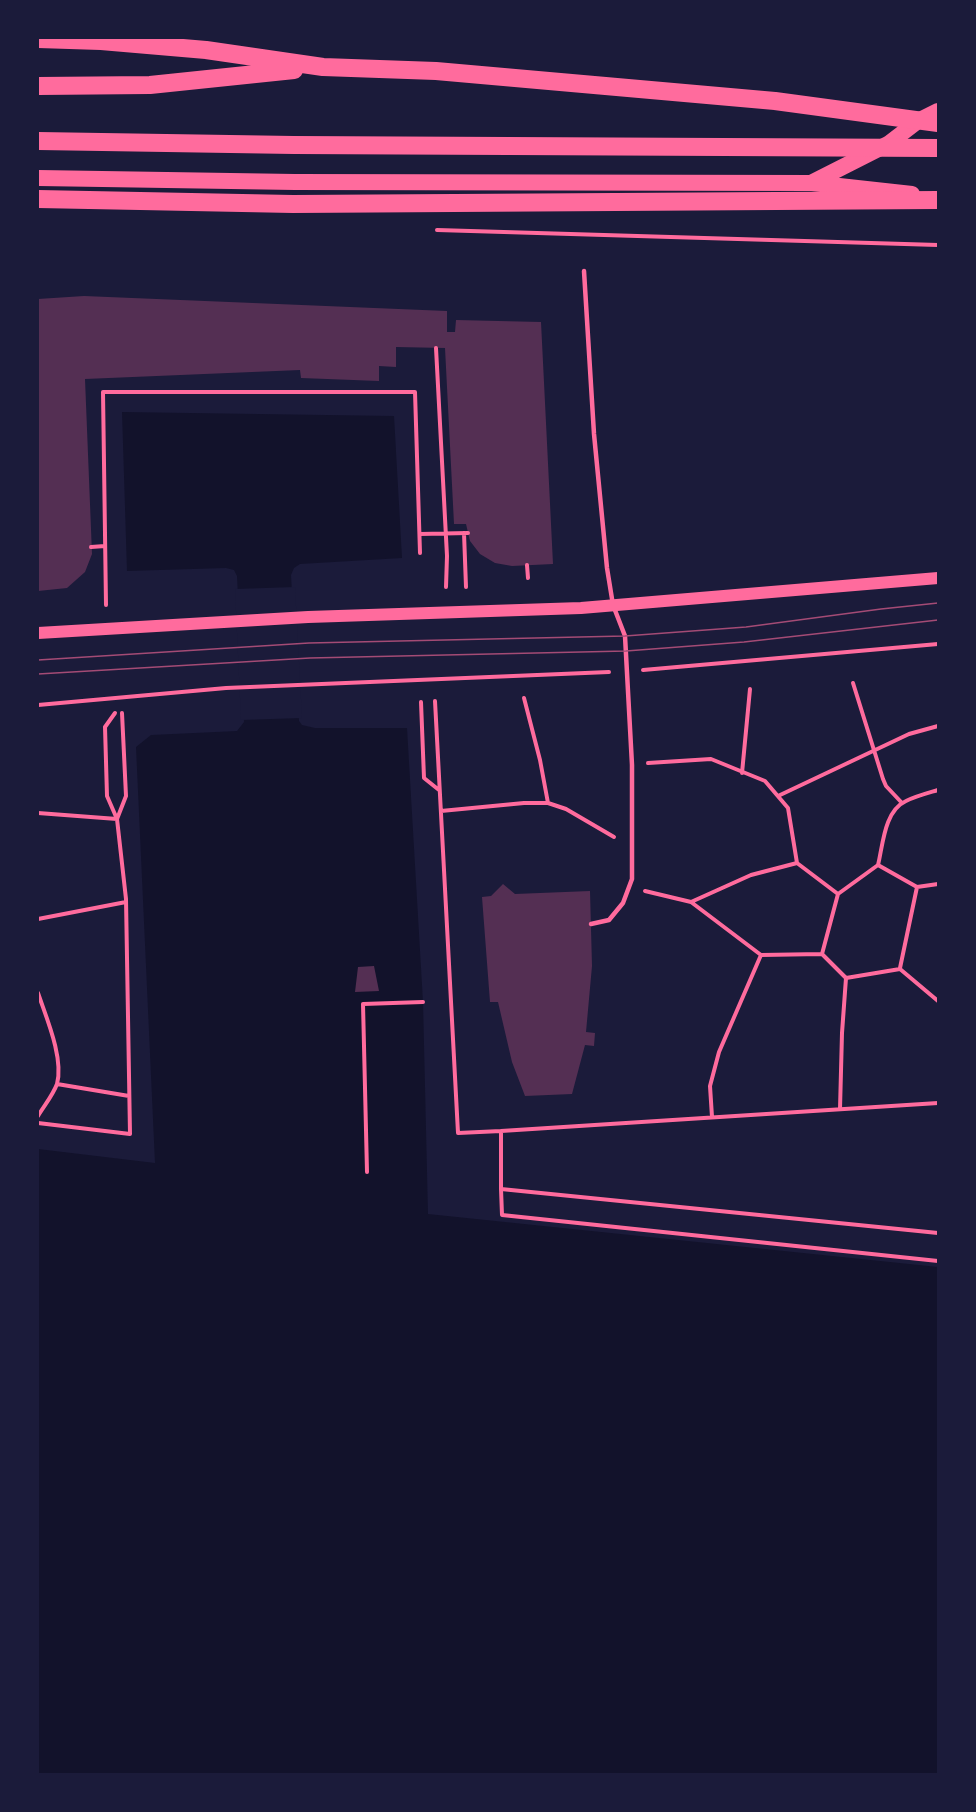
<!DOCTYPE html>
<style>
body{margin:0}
#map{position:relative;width:976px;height:1812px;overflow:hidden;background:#1b1b3a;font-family:"Fira Sans Condensed",sans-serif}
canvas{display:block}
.frame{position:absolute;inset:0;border:39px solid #1b1b3a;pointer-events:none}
</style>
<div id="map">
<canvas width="976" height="1812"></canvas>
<div class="frame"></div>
</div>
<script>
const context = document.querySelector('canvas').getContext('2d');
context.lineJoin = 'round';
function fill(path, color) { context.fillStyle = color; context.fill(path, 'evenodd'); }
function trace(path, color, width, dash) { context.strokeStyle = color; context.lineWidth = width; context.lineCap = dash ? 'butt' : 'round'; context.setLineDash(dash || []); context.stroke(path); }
const water = new Path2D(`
 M122,412L394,416L402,558L300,564L294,568L291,575L299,721L302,725L315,728H407L423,1002L428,1214L938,1267V1774H38V1149L155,1163L136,747L151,735L237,731L244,722L237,576L234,570L226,568L127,571Z`);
const pier = new Path2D(`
 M295,587L302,718L241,720L235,589Z`);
const building = new Path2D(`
 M84,296L447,311V332H455L456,320L541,322L553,564L512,566L495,563L480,554L470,541L466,524H454L445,348L396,347V367L379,366V381L301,378L300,370L85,379L92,554L85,572L67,588L38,591V299Z
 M503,884L515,894L590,891L592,966L586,1032L595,1033L594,1046L585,1045L572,1094L525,1096L512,1062L498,1002H490L482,897L491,896Z
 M374,966L379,991L355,992L358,967Z`);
const path = new Path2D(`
 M437,230L938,245
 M436,348L447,556L446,587
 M464,533L466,587
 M420,534L468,533
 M91,547L105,546
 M527,565L528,578
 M106,605L103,392H415L420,553
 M643,670L938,644
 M853,683L883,779L886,786L902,803
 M524,698L540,760L548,803
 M435,701L458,1133L501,1131V1189L938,1233
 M421,702L424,778L439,790
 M38,705L226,688L609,672
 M648,763L711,759L765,781L788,808L797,863L751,875L691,902L761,955L719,1052L710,1086L712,1117
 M742,773L750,689
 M778,796L909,734L938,726
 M441,811L524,803H548L566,809L614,837
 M38,813L117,819L126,796L122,713
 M797,863L838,894
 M878,865L917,887L938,884
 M645,891L691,902
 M38,919L126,902
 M822,954L838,894L878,865C883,845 884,811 906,801C916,796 928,793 938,790
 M761,955L822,954L846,978L900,969L938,1001
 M900,968L917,887
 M38,993C46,1017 64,1058 57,1084C53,1095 44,1106 38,1116
 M57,1084L129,1096
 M840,1109L842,1033L846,978
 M38,1123L130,1134L126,899L117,819L107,796L105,727L115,713
 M501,1131L938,1103
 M367,1172L363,1004L423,1002
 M501,1189L502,1215L938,1261`);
const service = new Path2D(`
 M584,271L594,434L607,568L613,605L625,636L632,765V879L623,903L609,920L591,924`);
const secondary = new Path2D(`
 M38,633L308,617L581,608L938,578`);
const trunk = new Path2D(`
 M38,178L295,182L812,183L912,194
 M813,182L888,144L918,121L938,111`);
const motorway = new Path2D(`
 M38,39L101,41L206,50L323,67L436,71L775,101L938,123
 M38,86L150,85L294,70
 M38,141L294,145L938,148
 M38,199L293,204L938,200`);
const tram = new Path2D(`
 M38,660L309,643L625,636L746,627L881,609L938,603
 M38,674L310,658L626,651L744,642L938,620`);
fill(water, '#12122b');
fill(pier, '#1b1b3a');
fill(building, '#542f53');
trace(path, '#ff6b9d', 4);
trace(service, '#ff6b9d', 4.5);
trace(secondary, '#ff6b9d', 12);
trace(trunk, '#ff6b9d', 16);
trace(motorway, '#ff6b9d', 18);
trace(tram, '#a44b75', 1.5);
</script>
